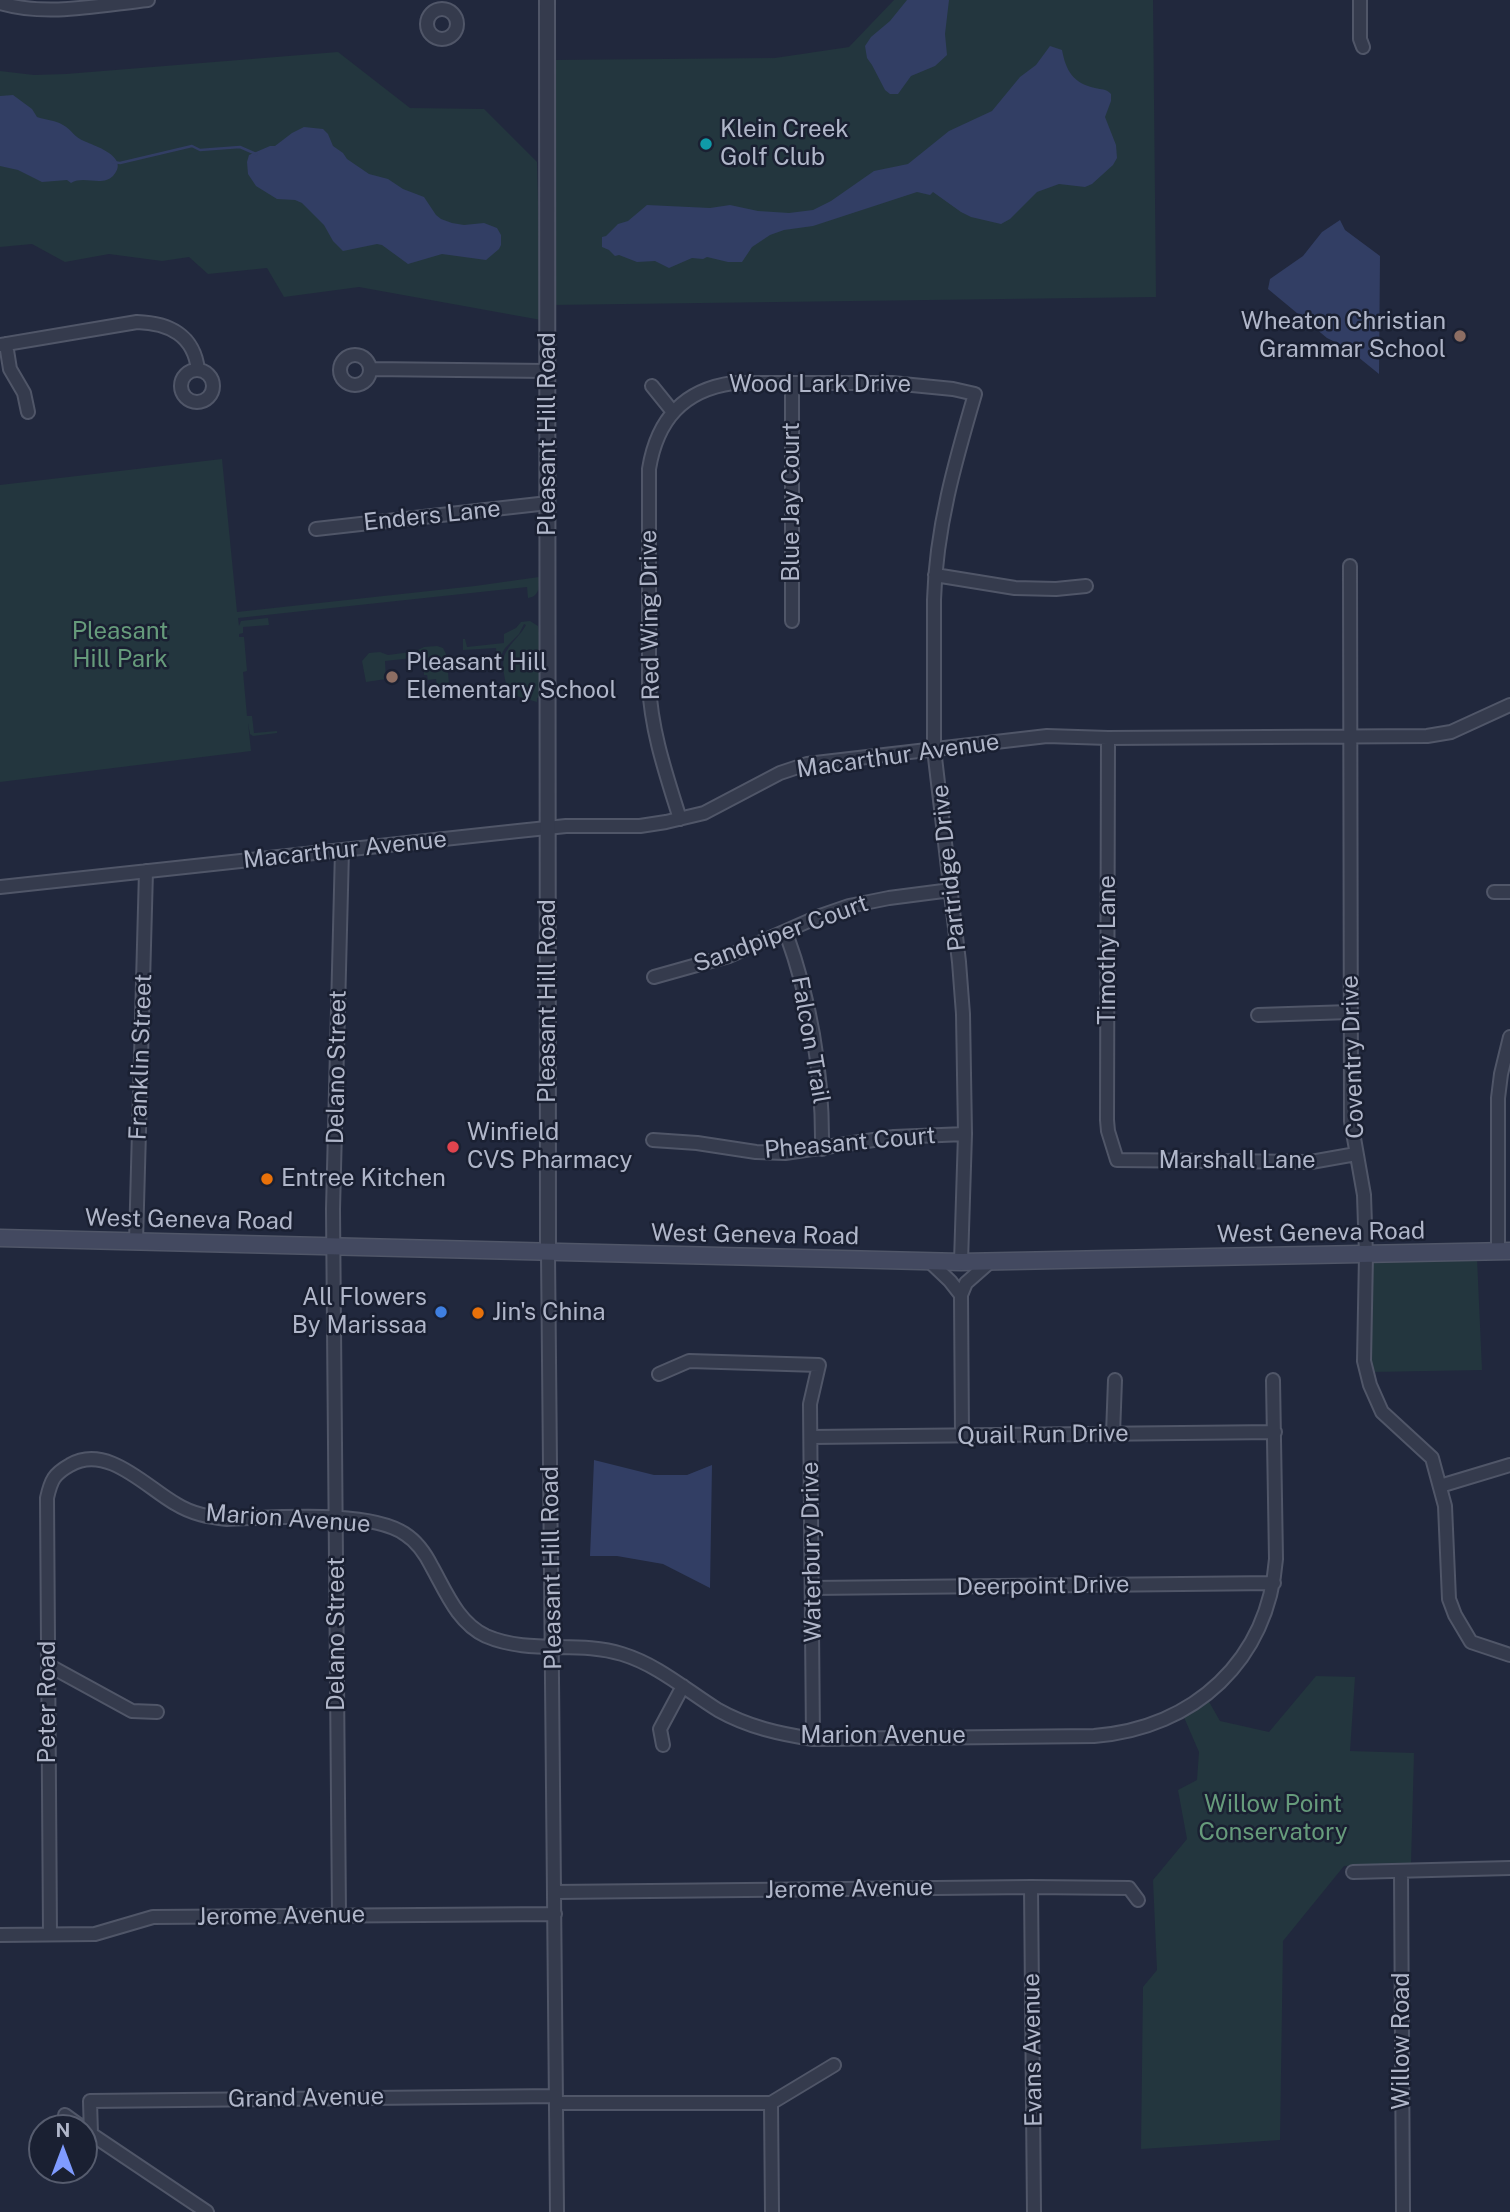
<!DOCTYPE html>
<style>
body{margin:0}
#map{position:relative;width:1510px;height:2212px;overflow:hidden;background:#21283d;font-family:"Public Sans",sans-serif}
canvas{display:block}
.north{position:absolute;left:28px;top:2114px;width:70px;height:70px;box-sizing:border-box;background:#1a2032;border:2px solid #565c6e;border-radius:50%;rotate:0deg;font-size:19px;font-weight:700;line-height:28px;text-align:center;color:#b0b6c9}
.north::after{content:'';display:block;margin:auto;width:24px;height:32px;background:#7f9bff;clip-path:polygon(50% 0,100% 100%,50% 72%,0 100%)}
</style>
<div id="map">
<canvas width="1510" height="2212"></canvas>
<div class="north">N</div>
</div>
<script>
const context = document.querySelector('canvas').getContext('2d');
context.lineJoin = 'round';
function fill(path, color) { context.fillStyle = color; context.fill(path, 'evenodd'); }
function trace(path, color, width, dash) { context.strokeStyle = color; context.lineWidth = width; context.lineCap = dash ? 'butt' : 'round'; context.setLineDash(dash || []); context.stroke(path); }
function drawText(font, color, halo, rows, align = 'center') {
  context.font = font + ' "Public Sans",sans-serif'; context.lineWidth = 5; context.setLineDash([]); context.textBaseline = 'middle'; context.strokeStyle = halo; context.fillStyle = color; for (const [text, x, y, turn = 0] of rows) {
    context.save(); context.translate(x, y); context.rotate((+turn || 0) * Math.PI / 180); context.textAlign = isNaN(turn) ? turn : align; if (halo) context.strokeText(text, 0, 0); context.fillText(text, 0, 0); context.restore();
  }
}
const green = new Path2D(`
 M894,0H1153L1156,297L550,305V60L775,58L849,47Z
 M338,52L410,108L484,109L537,162L541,320L359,287L284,297L267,268L208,274L189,257L162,261L109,254L65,262L32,244L0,247V71L34,75L66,74Z
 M222,459L237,612L475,586L539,577C539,587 540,596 528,598L527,587L238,618L239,626L241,621L268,618L269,625L243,627V633L239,634V637H244L247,671L243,672L247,716H252L254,733L277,731V733L253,736L250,734L248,723L251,751L0,782V485Z
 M530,621L538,626L539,632L540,697L537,698V702L513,695L508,691C505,680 500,662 506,652C511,642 521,635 526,625L524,624L519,634L505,648L500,657H497L496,648L463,650V639H465L467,647L504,643V634L516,628L521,622Z
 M437,646L443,648L446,654L449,683L443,691L438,692L436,679L428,680L427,675H424L423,657L415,658L414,652L424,647Z
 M380,652L388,655L411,652L412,658L385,661L386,679L366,682L362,661L369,653Z
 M1477,1258L1482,1370L1371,1372L1368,1260Z
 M1316,1676L1355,1677L1350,1751L1414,1753L1411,1864L1344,1866L1283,1941L1280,2140L1141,2149L1143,1987L1157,1970L1153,1880L1187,1839L1178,1790L1197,1780L1199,1752L1183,1715L1208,1700L1220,1721L1269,1732Z`);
const water = new Path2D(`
 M907,0H949L945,34L947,55L935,66L911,76L898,94H890L885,90L872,65L867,58L865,46L871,37L890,21Z
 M1050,46L1062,50C1066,71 1073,83 1095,88C1102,90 1105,88 1111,94V101L1105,117L1116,145L1117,158L1113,165L1092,184L1085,187L1059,184L1037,192L1010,219L1001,224L971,217L961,212L933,192L930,195L917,192L813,226L784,230L770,235L752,247L742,262H728L707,257L703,259L692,258L669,268L655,261L637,262L619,255L615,256L609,250L602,247V237L606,236L618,224L628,221L647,205L710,208L730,205L758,211L789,213L813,210L831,201L874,171L908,164L949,131L992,111L1020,77L1036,65Z
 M13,95L32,109L37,117C45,120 55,120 63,125C71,129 75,138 84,141C95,146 131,157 113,176C102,187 84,175 71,183L67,180L42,182L18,170L0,166V96Z
 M304,127L323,129L328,134L333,146L343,153L347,159L369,174L388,179L403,189L424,197L436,215L441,219L452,223L464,225L484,223L497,228L501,235V245L499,249L486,260L442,254L408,264L382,245L377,244L343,251L333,241L324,225L302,203L295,200L277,199L256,186L248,174L247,162L249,155L270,146H275L292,133Z
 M1340,220L1345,230L1380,256L1379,374L1347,348L1327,338L1268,289L1270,279L1303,256L1322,232Z
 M594,1460L654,1475H687L712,1465L710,1588L663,1564L617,1556H590Z`);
const stream = new Path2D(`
 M113,162L120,163L192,146L200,150L240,147L256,154`);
const minor = new Path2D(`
 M1360,0V39L1363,47
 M0,3C47,17 100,5 148,0
 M427 24a15 15 0 1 1 30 0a15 15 0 1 1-30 0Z
 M6,344L10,369L24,393L28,412
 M0,345L137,322C169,323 194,335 198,370
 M340 370a15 15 0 1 1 30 0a15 15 0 1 1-30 0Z
 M370,369L547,371
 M181 386a16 16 0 1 1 32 0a16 16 0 1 1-32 0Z
 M792,383V621
 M652,386L673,412
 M316,529L548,503
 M1350,566L1351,1121L1364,1195L1366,1255L1364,1361L1370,1385L1382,1412L1432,1458L1445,1506L1449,1599L1455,1615L1471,1642L1510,1655
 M935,575L1015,588L1056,589L1086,586
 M1108,738L1107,1120L1108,1131L1117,1160L1311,1162L1356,1154
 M680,819C666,774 651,731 649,684V469C657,420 683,390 733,383H892L953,389L975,394C955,462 936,528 934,600V749L959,962L963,1014L965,1134L961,1262
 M0,887L518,831L566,826H640L666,822L704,813L780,773L807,764L1047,736L1108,738L1427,736L1451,732L1510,705
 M1494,892H1510
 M786,933C811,1002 823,1075 822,1149
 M654,977L729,956L820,916L849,906L889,898L951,890
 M1258,1015L1350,1012
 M653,1140L697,1143L756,1152L785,1153L894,1137L965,1134
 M136,1242L146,871
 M1498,1251V1098L1501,1074L1510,1037
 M548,1253L557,2212
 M929,1261L950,1281L961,1295
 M659,1374L689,1361L819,1365L810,1404L813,1739
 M1113,1434L1115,1380
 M962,1436L961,1295L966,1283L991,1261
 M811,1437L1275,1432
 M1440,1486L1510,1465
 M812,1588L1274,1583
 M48,1665L132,1711L157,1712
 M663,1745L660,1729L683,1686
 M1401,1871L1403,2212
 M1353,1872L1510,1868
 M1031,1887L1034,2212
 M555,1892L1031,1887L1129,1888L1138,1900
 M339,1915L333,1209L342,850
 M50,1934L47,1498C51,1480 54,1474 70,1465C107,1443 147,1488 176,1504C192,1514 209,1517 227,1519C273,1518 368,1509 405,1534C416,1541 426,1555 432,1567C446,1592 458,1623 486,1636C530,1655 578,1640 622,1654C658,1665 686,1690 718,1710C748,1727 780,1734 813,1739L1094,1736C1195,1728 1268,1660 1276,1559L1273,1380
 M0,1935L95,1934L153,1917L555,1914
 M556,2103H771L834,2065
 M771,2103L772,2212
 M65,2115L83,2128
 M85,2130L207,2212
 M91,2134L90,2101L556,2096`);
const tertiary = new Path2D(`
 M547,0L548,1253`);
const secondary = new Path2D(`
 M0,1238L961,1262L1510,1251`);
const markers = [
 [706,144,7,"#0f9aa8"],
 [1460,336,7,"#8d6e63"],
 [392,677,7,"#8d6e63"],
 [453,1147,7,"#e0444e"],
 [267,1179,7,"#e8710a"],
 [441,1312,7,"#3f7fe0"],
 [478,1313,7,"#e8710a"]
];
const poiNames = [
 ["Klein Creek",720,130],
 ["Golf Club",720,158],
 ["Wheaton Christian",1446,322,"right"],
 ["Grammar School",1446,350,"right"],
 ["Pleasant Hill",406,663],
 ["Elementary School",406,691],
 ["Winfield",467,1133],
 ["CVS Pharmacy",467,1161],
 ["Entree Kitchen",281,1179],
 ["All Flowers",427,1298,"right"],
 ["By Marissaa",427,1326,"right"],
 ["Jin's China",492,1313]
];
const streetNames = [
 ["Wood Lark Drive",820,385],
 ["Pleasant Hill Road",548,434,-90],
 ["Blue Jay Court",792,502,-90],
 ["Enders Lane",432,516,-6],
 ["Red Wing Drive",650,615,-91],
 ["Macarthur Avenue",898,756,-8],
 ["Macarthur Avenue",345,850,-6],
 ["Partridge Drive",949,868,-96],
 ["Sandpiper Court",781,934,-20],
 ["Timothy Lane",1108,950,-90],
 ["Pleasant Hill Road",548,1001,-90],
 ["Falcon Trail",810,1040,80],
 ["Franklin Street",141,1057,-88],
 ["Coventry Drive",1353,1057,-92],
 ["Delano Street",337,1067,-89],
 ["Pheasant Court",850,1143,-5],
 ["Marshall Lane",1237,1161],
 ["West Geneva Road",189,1220,1],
 ["West Geneva Road",1321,1233,-1],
 ["West Geneva Road",755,1235,1],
 ["Quail Run Drive",1043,1435,-1],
 ["Marion Avenue",288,1519,4],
 ["Waterbury Drive",812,1552,-91],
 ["Pleasant Hill Road",552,1568,-91],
 ["Deerpoint Drive",1043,1586,-1],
 ["Delano Street",337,1634,-90],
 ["Peter Road",48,1702,-90],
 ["Marion Avenue",883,1736],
 ["Jerome Avenue",849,1889,-1],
 ["Jerome Avenue",281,1916,-1],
 ["Willow Road",1402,2041,-90],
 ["Evans Avenue",1033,2050,-91],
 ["Grand Avenue",306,2098,-1]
];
const parkNames = [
 ["Pleasant",120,632],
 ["Hill Park",120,660],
 ["Willow Point",1273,1805],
 ["Conservatory",1273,1833]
];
fill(green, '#23363e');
fill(water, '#323e64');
trace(stream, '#323e64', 2.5);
trace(minor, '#505668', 16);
trace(tertiary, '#505668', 18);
trace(secondary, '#505668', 19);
trace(minor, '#353b4d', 12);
trace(tertiary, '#353b4d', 14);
trace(secondary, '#434960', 16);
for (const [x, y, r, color] of markers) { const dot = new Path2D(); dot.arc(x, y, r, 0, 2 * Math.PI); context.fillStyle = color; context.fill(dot); trace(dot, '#1a2032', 2.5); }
drawText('24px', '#b0b6c9', '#1a2032', poiNames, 'left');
drawText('24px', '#b0b6c9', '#1a2032', streetNames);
drawText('24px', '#669b7b', '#1a2032', parkNames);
</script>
